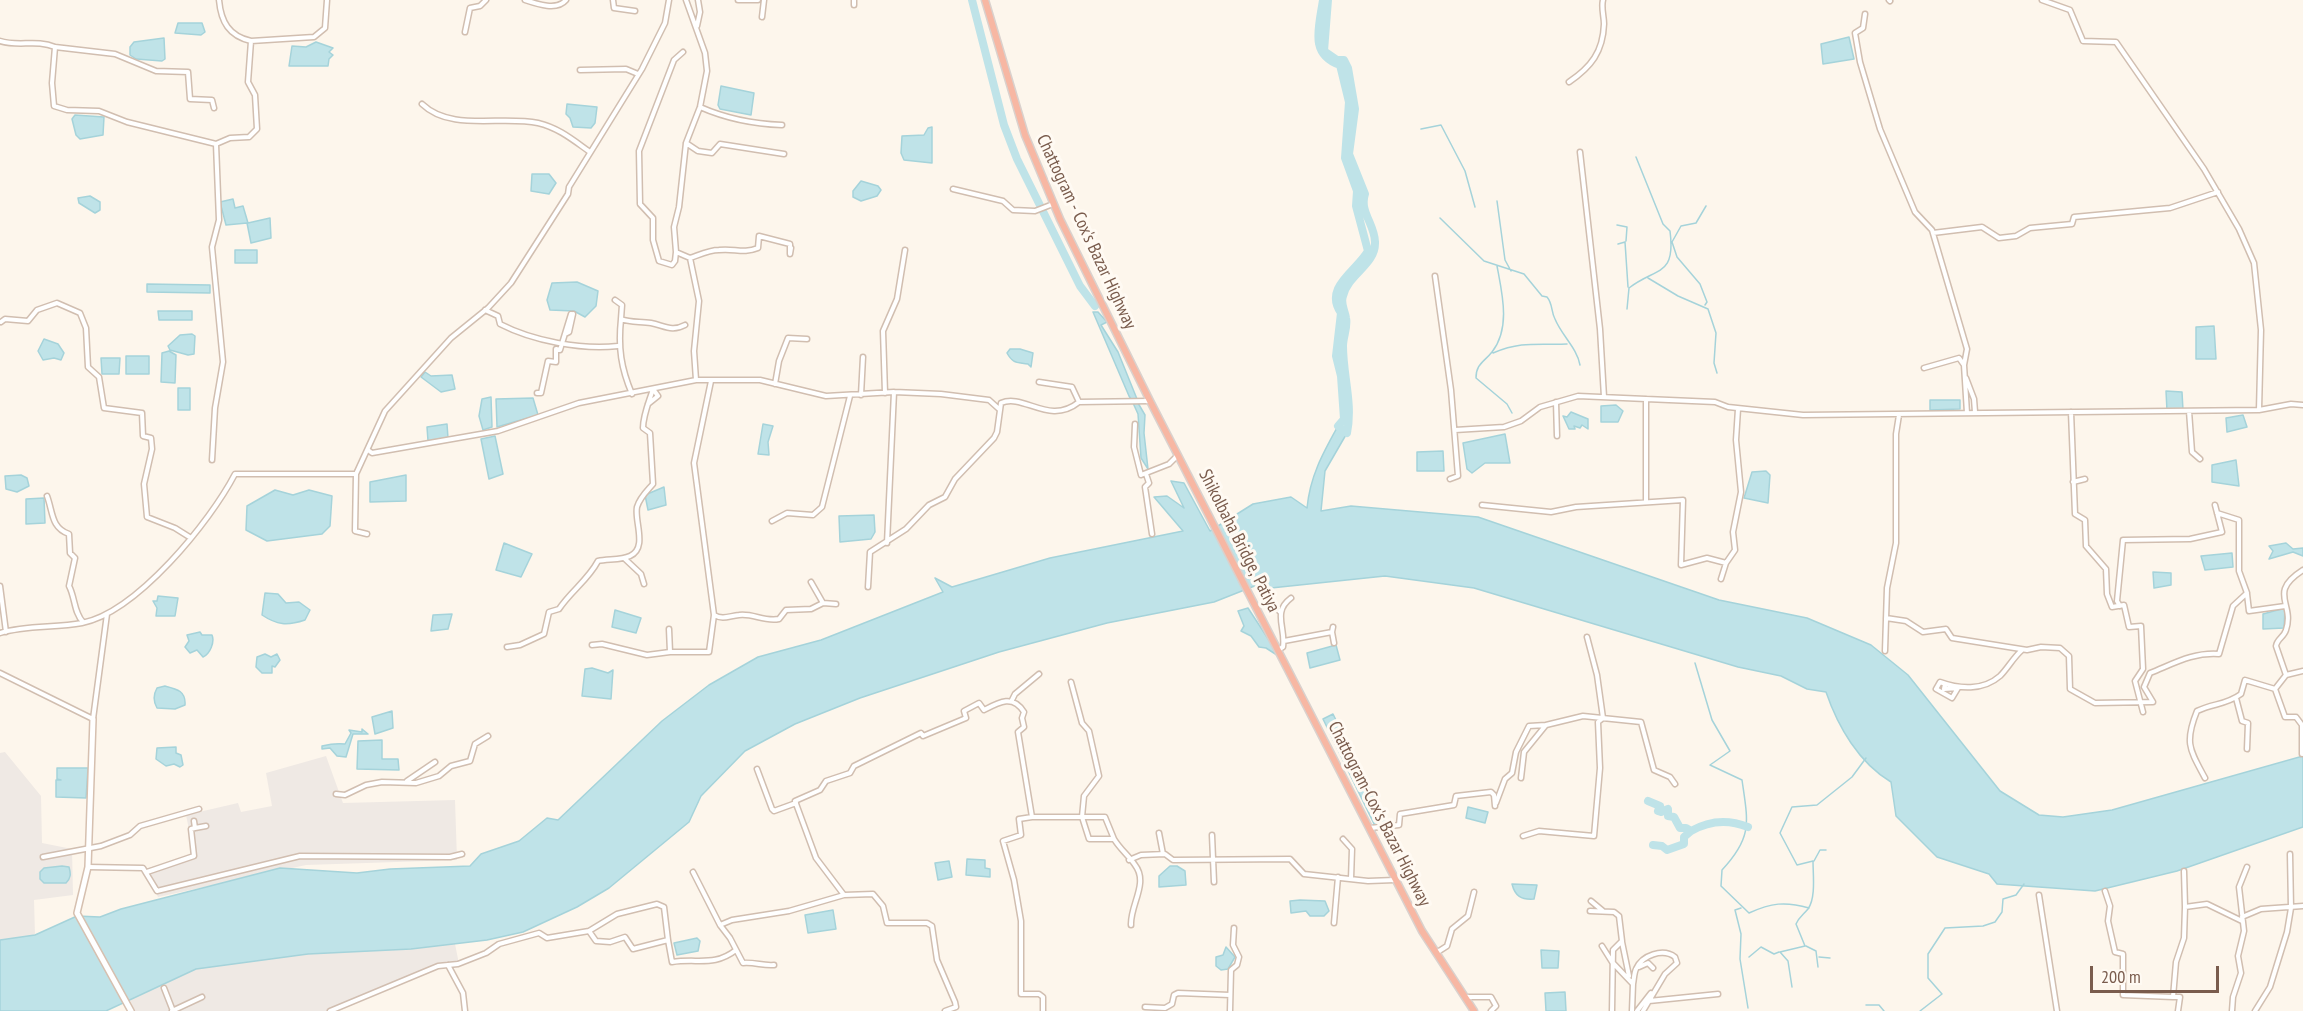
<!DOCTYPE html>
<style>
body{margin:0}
#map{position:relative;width:2303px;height:1011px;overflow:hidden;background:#fdf6ec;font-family:"PT Sans Narrow",sans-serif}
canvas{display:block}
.scale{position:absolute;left:2090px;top:966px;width:129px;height:27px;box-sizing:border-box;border:3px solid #7a5c4d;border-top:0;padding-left:8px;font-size:18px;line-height:21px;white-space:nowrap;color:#7a5c4d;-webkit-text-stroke:4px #fffaf3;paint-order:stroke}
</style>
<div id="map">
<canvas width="2303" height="1011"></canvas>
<div class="scale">200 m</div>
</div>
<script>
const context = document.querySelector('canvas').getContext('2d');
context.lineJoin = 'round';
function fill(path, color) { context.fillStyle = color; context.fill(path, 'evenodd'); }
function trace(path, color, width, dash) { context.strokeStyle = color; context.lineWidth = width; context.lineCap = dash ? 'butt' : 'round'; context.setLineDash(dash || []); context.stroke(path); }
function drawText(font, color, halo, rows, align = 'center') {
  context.font = font + ' "PT Sans Narrow",sans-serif'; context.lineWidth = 6; context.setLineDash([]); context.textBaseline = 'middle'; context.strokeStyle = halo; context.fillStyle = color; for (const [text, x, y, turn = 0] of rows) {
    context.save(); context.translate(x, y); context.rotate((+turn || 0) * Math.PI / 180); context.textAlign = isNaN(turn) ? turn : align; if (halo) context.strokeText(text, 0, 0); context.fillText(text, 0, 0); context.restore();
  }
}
const industrial = new Path2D(`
 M5,752L41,796L42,843L72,849L73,895L34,900L35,935L0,940V753Z
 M326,756L343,803L455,800L457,860L306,865L158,897L145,869L194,854L186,815L238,803L241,812L272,806L266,773Z
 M455,944L459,964H441L423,975L332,1011H135L130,1000L156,985L196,969L308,954Z`);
const water = new Path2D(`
 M178,23H202L205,32L201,35L175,33Z
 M1849,37L1854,59L1823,64L1821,44Z
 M164,38L165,59L162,61L136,59L130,55V47L134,42Z
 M316,42L333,48L329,52L333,55L329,59L328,66H289L292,46L306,47Z
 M721,86L754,93L751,115L720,109L718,105Z
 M567,104L597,107L595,123L591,128L573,127L570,118L566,114Z
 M75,115L104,117L103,135L80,139L76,135L72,119Z
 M932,127V163L904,160L901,153L902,136L924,135L928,128Z
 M532,174H549L556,183L549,194L531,191Z
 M861,181L878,186L881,190L877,196L861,201L853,197V191Z
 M90,196L100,202V210L95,213L79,203L78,198Z
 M233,199L235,208L243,206L248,223L270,218L271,238L251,243L247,223L226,225L220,202Z
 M235,250H257V263H235Z
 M577,282L598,291L596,306L585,317L574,311L550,310L547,300L552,283Z
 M147,284L210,285V293L147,292Z
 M158,311H192V320H159Z
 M1093,312H1098L1107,322L1101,325L1118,352L1137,399L1132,401L1129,396Z
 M2214,326L2216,359H2196V327Z
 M192,334L195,336L194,354L188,355L170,350L168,346L180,335Z
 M44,339L58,344L64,353L61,360L54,358L43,360L38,351Z
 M1010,349H1020L1033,353L1031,367L1028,364C1017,362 1013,364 1007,353Z
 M169,351L176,355L175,383L161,382L162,353Z
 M126,356H149V374H126Z
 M101,358H120L119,374H102Z
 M425,372L431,376L452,375L455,389L441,392L421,377Z
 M178,388H190V410H178Z
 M2166,391L2182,392L2183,410L2167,411Z
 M491,397L492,427L483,430L479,416L482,399Z
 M533,398L538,415L497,427L496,399Z
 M1930,400H1960V409L1930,410Z
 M1133,403H1138L1145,415L1144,433L1148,469L1141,458L1138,414Z
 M1616,405L1623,411L1618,422H1601V406Z
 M1571,412L1588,419V429L1582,425L1580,428L1574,426L1575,429H1569L1563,416L1567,417Z
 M2243,415L2247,427L2227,432L2226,418Z
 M447,424L448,438L428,441L427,427Z
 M763,424L773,426L768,442L769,455L758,454Z
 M1338,426L1347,433L1325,471L1321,511L1351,506L1478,517L1719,600L1807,618L1871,645L1908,675L2000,791L2039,815L2063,817L2112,810L2303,756V827L2177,871L2095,891L1997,884L1989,874L1937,857L1896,816L1891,782C1859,763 1838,727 1826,692L1807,689L1781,676L1738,667L1474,588L1385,576L1271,588L1257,585L1214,602L1107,623L999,652L860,698L795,724L745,751L701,796L689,822L609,888L577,907L523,932L487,940L411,949L308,954L196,969L106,1011H0V940L35,935L77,916L100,917L121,909L280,868L357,873L390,869L470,866L481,854L519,841L547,818L558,820L662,721L709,685L758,657L821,640L943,592L935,578L952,587L1050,558L1183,531L1154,497L1167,496L1184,508L1171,481L1184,483L1210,531L1253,504L1291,497L1307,508C1310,476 1323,453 1338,426Z
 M1505,434L1510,463H1485L1472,473L1467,469L1463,443Z
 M495,436L503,474L489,479L481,439Z
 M1443,451L1444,471H1417V452Z
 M2236,460L2239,486L2212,482V465Z
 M1766,471L1770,475L1768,503L1744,498L1752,472Z
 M21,475L27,478L29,486L17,492L6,489L5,476Z
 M406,475V501L370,502V482Z
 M664,487L666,505L648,510L645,495Z
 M275,490L293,495L309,490L332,496L330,526L322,534L267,541L246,530L247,506Z
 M44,498L45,523L26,524V499Z
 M874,515L875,532L871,539L840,542L839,516Z
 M504,543L532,554L521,577L496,570Z
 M2286,543L2293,549L2303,548V556L2293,552L2269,559L2273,551L2269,546Z
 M2232,553L2233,567L2205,570L2201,556Z
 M2153,572L2171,573V585L2154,588Z
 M265,593L278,594L286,603L299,602L310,610L305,620C287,626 277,625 262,615Z
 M158,596L178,598L175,616H156L157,608L153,601H157Z
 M1248,608L1280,657L1266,648L1259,647L1251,636L1241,631L1244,626L1238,611Z
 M2285,608L2284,628L2263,629V614Z
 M615,610L641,618L636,633L612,627Z
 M452,614L448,629L431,631L433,615Z
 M200,632L202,635H212C215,642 210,654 203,657L197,650L190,653L185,647L189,641L187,635Z
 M1336,645L1340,660L1310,668L1307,653Z
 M265,654L271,657L277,654L280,660L275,667L272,666V673H262L256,667L257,657Z
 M592,668L608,673L613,670L611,699L582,696L585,669Z
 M165,686C177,689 186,691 185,705L175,709L157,708C153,701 153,695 157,688Z
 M392,711L393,728L375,734L372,717Z
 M1333,714L1387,824L1375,826L1323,719Z
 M362,729L368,734H353L346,757L337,756L330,748L322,749V746C330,744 337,743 345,744L351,733L349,730L362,732Z
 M382,740V759H398L399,770L357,769L358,741Z
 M176,747V753L181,755L183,765L180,767L174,764L166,766L156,759L157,748Z
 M57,768H88L86,798L56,797V780H61L57,779Z
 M1468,807L1488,812L1485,823L1466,818Z
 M967,859L985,860V868L990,869V877L966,875Z
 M949,861L952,877L938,880L935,863Z
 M62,866L69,867C71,874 71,878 66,883H44L40,879V872L44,868Z
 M1170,866H1177L1185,871L1186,885L1159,887V876Z
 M1512,884L1537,885L1534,899C1521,900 1515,896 1512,884Z
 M1300,900L1325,901L1329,911L1324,916H1310L1306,911L1291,913L1290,901Z
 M833,910L836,929L808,933L805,915Z
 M697,938L700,941L698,951L677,955L674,943Z
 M1226,947L1235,957L1228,969L1221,970L1216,966V957L1223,955Z
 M1541,950L1559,951L1558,968H1542Z
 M1565,992L1566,1011H1546L1545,993Z`);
const stream = new Path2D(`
 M1421,129L1441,125L1465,171L1475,207
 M1497,201L1505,260L1511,271
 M1440,218L1484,261L1524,274L1542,296L1547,297C1553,304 1551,312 1555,319C1562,336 1577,348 1580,365
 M1617,225L1627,227L1626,241
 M1618,244L1625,242L1628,287
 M1497,266C1502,293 1511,328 1492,352C1484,362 1476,364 1476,378L1507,404L1512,413
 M1648,278L1678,296L1708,309L1716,333L1714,363L1717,373
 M1705,305L1707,302L1700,284L1677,257L1672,242L1681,226L1696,223L1706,206
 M1627,309L1629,288C1656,267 1676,277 1670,231L1663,224L1636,157
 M1493,353C1522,341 1537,345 1567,344
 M1695,663L1712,720L1730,751L1710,765L1742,780C1748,822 1753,837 1722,870L1721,886L1749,913C1771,903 1785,901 1809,908
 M1814,861L1820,850H1826
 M1741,908L1735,910L1741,934L1740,959L1748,1008
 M1806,946L1816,951L1818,967
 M1749,957L1761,947L1774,954L1779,952
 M1819,957L1830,958
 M1792,987L1788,961L1780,952L1805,946L1796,924C1799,917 1803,915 1808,909C1816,898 1813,875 1813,861L1797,865L1780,833L1792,807L1817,805L1852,777L1866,758
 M1866,1005H1879L1884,1011
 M1920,1011L1942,994L1928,978V954L1945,928L1983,926L1995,922L2002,912L2003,899L2016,895L2024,884`);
const river = new Path2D(`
 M972,0L1004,125L1017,159L1080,286L1095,306
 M1323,0C1319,28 1309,54 1340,65L1349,102L1345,158L1357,191L1356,206L1368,251C1357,271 1323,287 1341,313L1336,356L1341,376L1344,419L1338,426L1347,433C1353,403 1343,376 1343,346C1343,337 1348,327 1346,318C1345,310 1340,304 1343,296C1348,274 1376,265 1375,242C1375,225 1359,211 1365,194L1349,154L1355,109L1348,68L1344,60H1337L1324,51L1328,0
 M1648,801L1660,806L1658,811L1661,812L1668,809V816L1674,817L1680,828H1686L1691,831C1710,820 1728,819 1748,827
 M1653,845L1662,846L1667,850L1684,844V837L1691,831`);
const street = new Path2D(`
 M219,0C221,22 229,36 251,41
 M525,0C537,4 557,11 566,0
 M613,0L614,8L635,11
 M686,0L705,53L707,71L700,107L686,143L679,207L674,227L676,252L690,258L699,301L694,351L696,380
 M738,0H758
 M1889,0L1890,1
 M854,5V0
 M1865,14L1863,28L1855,33L1860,62L1880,129L1915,212L1932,230L1967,349L1964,365
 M762,17L764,0
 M697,26L700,12L698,0
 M465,32L470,8L480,6L486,0
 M0,41C19,47 36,39 55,47L52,83L54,106L67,110L99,111L127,122L216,144
 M55,47L115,54L156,71L188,72L190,99L212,100L214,108
 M580,70L626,69L638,74
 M1569,82C1591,67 1603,52 1604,24C1604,16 1601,8 1603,0
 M422,104C451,132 501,115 538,123C559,128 573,140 590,152
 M700,107C725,118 754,124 782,125
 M686,143L698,151L712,153L720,144L784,154
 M1580,152L1600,329L1604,397
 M953,189L1003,201L1013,210L1035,211L1053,204
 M1933,233L1982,227L1999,238L2016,236L2030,228L2072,224L2074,217L2170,208L2218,192
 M676,252L675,261L672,265L659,261L653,240V218L640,204L639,151L674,60L683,52
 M690,258C699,255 709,250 719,250C734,248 743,254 758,248L759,236L790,244V254L791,248
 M1435,276L1451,390L1458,476L1450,479
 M615,300L622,305L621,319C631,323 641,321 651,323C665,326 672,332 685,325
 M485,310L498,316L500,324C533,341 581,350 618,346
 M621,319C618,348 621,368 632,394
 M1,322L5,319L28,321L37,310L57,303L80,313L86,328L88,367L99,377L104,408L142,413L143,436L151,438L152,449L144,484L147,517L175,528L191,538
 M565,334L569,332L573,314
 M1924,368L1959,358L1964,365L1967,413
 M1966,378L1974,399L1975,412
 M775,384L779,361L788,338L807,339
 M537,393H541L548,361L556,362V349L560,350L571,314
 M885,393L883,331L897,299L905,250
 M861,395L863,357
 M1646,399L1715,402L1728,407L1803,415L2259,410L2261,330L2254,263L2239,229L2204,169L2116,42L2083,41L2070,10L2042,0
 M1079,402L1150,401
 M1556,402L1557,436
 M2259,410L2291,404L2303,405
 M2189,411L2192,452L2200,459
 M2071,412L2075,514L2085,520L2086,546L2106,569L2107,594L2112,607L2124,605L2129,627L2141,626L2143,669L2135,681L2143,712
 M1135,424L1134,447L1141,475L1169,464L1178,455
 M1455,430L1504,427L1521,421L1540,407L1578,396L1646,399V501
 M368,450L372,453L498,431L579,403L696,380H760L826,396L894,392L941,394L989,400L999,409
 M212,460L215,408L223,362L212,247L219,220L216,144L230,138L249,137L257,129L255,95L248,82L251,41L314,37L325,28L327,0
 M356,474L355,531L367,534
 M1146,474L1149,483L1145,487L1152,534
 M2073,482L2085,479
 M47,496C53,512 51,528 69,534L70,553L75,558L69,586C75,597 74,613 83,622
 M1482,505L1551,512L1576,507L1683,500L1681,565L1707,558L1726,563
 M772,521L787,513L813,515L822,507L850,396
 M887,543L894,392
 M624,558L641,574L644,584
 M1721,579L1726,563L1735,550L1733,532L1741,492L1736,440L1738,409
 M811,582L823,603
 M0,586L6,632
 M868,587L870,552L906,529L929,505L945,497L955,479L994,438L997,432L1001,403C1024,393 1049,426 1079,402L1072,387L1039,382
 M2247,594L2249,611L2285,606
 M1272,603L1280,612
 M2120,606L2117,601L2123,540L2190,539L2222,532L2215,505
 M714,615C723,620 729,616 739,615C753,613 764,622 779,619L786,610L811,609L823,603L836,604
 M1886,618L1906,621L1923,632L1946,629L1952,638L2027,650L2041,647L2060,648L2069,656L2070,689L2095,703L2153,702L2144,687L2150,673C2173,664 2193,652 2219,654L2233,606L2247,593L2239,571V520L2217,513
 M669,629L670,652H709L714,615L694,463L711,381
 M1332,632L1334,643
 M0,633C26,625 55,628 82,623C137,612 210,522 235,474H356L385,411L451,338L488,308L511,283L568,194L569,187L642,69L665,23L669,0
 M1284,641L1332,632L1333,627
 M592,645L602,644L647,655L670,652
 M507,647L520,645L544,634L549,612L559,609C571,591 588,580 598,561C608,559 622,560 630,556C648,548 634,521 637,507C640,497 647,491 653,484L650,433L643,428C643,415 649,402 653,389L658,396L648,404
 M1278,650L1283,647C1286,628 1272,612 1291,598
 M1885,651L1887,588L1896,543V434L1899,415
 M0,673L93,719L107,614
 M2286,675L2276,646C2277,639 2284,637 2286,630C2295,603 2267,593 2303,570
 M1071,682L1082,723L1089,731L1099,776L1084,796L1082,817L1089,839H1114C1120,849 1129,856 1135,865C1149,883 1130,905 1131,925
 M1945,684L1944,689L1958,688L1952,698L1936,689L1940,682C1959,689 1983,691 2000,676C2008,668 2013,658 2022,650
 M2236,698L2242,721L2248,723L2247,749
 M1012,700L1015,694L1039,674
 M2302,754V725L2296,717H2285L2275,689L2286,675L2303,671
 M757,769L772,809L774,811L796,803
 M1521,778L1524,752L1546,725L1583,716L1641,722L1654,770L1670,777L1675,784
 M2205,778C2190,750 2184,743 2197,711C2214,703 2226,705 2241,694L2245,680L2275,689
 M407,781L435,762
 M336,794L345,795L366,785L382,782L416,783L439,776L451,766L470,761L475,744L488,736
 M1496,803L1505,779L1512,773L1516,752L1529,726L1546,725
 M1032,817H1105L1114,839
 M195,828L206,826
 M1370,828L1399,825L1400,814L1454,805L1456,796L1491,792L1494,795L1495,806
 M1159,833L1163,854
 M1212,835L1214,882
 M1523,836L1539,831L1594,836L1600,768L1598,722L1603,718L1597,675L1587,637
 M1343,839L1352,849L1351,879
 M43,857L101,846L130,835L140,826L199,809
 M1129,860L1141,855L1165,854L1173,860L1290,859L1304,874L1368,881L1395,880
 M88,867L143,868L157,891L300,856L450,857L462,854
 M2184,871L2185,907L2207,904L2242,921
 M147,872L194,856L191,829L195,828L194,821
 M693,872L720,925
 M2105,891L2110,906L2108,921L2115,952L2123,954V995L2173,997L2176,962L2184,938L2185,907
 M2039,895L2057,1011
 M1591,901L1603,911
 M1590,911L1614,912L1619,916L1622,941L1613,950L1612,1011
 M2242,917L2261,909L2303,906
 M1334,923L1338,877
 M668,940L672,962C698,958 714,967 736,950
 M1622,942L1629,976
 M1602,946L1612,962L1633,984L1632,1011
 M1436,953L1447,946L1452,929L1468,916L1474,892
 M448,965L463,993L465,1011
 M774,965C763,966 755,962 743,963L730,938L720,925L732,920L789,911L844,895
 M1639,967L1648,963L1653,968
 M1633,984C1634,979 1634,973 1636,969C1642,955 1663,948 1675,957L1677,963L1665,974L1643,1011
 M164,988L173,1011
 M1466,997H1491L1496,1006L1491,1011
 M2173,997H2180L2178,1011
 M1649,1001L1718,994
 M1145,1007L1165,1008L1172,1004L1174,995L1178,993L1230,995
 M172,1011L202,997
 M330,1011L438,966L458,964L486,953L499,944L539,933L547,938L589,931L617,914L657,904L664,907L668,940L633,949L625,937L610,942L596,941L589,931
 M945,1011L956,1007L955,1002L937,960L932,926L927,923H887L883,906L873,894L844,895L816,858L795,801L820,790L826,781L850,773L854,766L921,733L923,736L966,718L964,711L979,703L984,710C999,702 1013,694 1024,712L1022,718L1024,727L1018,732L1032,817L1019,819L1021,835L1003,841L1014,880L1021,921V994H1039L1043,997V1011
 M1230,1011L1231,970L1237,965L1239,957L1233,945L1234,928
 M1637,1011L1651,993
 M2232,1011L2233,997L2241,973L2238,956L2244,931L2239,887L2247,867
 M2255,1011L2270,987L2287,932L2291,908L2290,854`);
const secondary = new Path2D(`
 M93,719L88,867L77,913L131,1011`);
const highway = new Path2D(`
 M985,0L1025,135L1060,219L1150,401L1422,931L1474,1011`);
const streetNames = [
 ["Chattogram - Cox's Bazar Highway",1086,232,65],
 ["Shikolbaha Bridge, Patiya",1239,541,63],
 ["Chattogram-Cox's Bazar Highway",1379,814,63]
];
fill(industrial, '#efe9e4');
fill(water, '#bfe3e8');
trace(water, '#a5d3da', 1.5);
trace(stream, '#a5d3da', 1.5);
trace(river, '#bfe3e8', 8);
trace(street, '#d1beb0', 7);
trace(secondary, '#d6c0b0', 8);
trace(highway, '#dad1cd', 9);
trace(street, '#fff', 4);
trace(secondary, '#fff', 5);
trace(highway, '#f7b7a3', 6);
drawText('18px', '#7a5c4d', '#fffaf3', streetNames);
</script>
